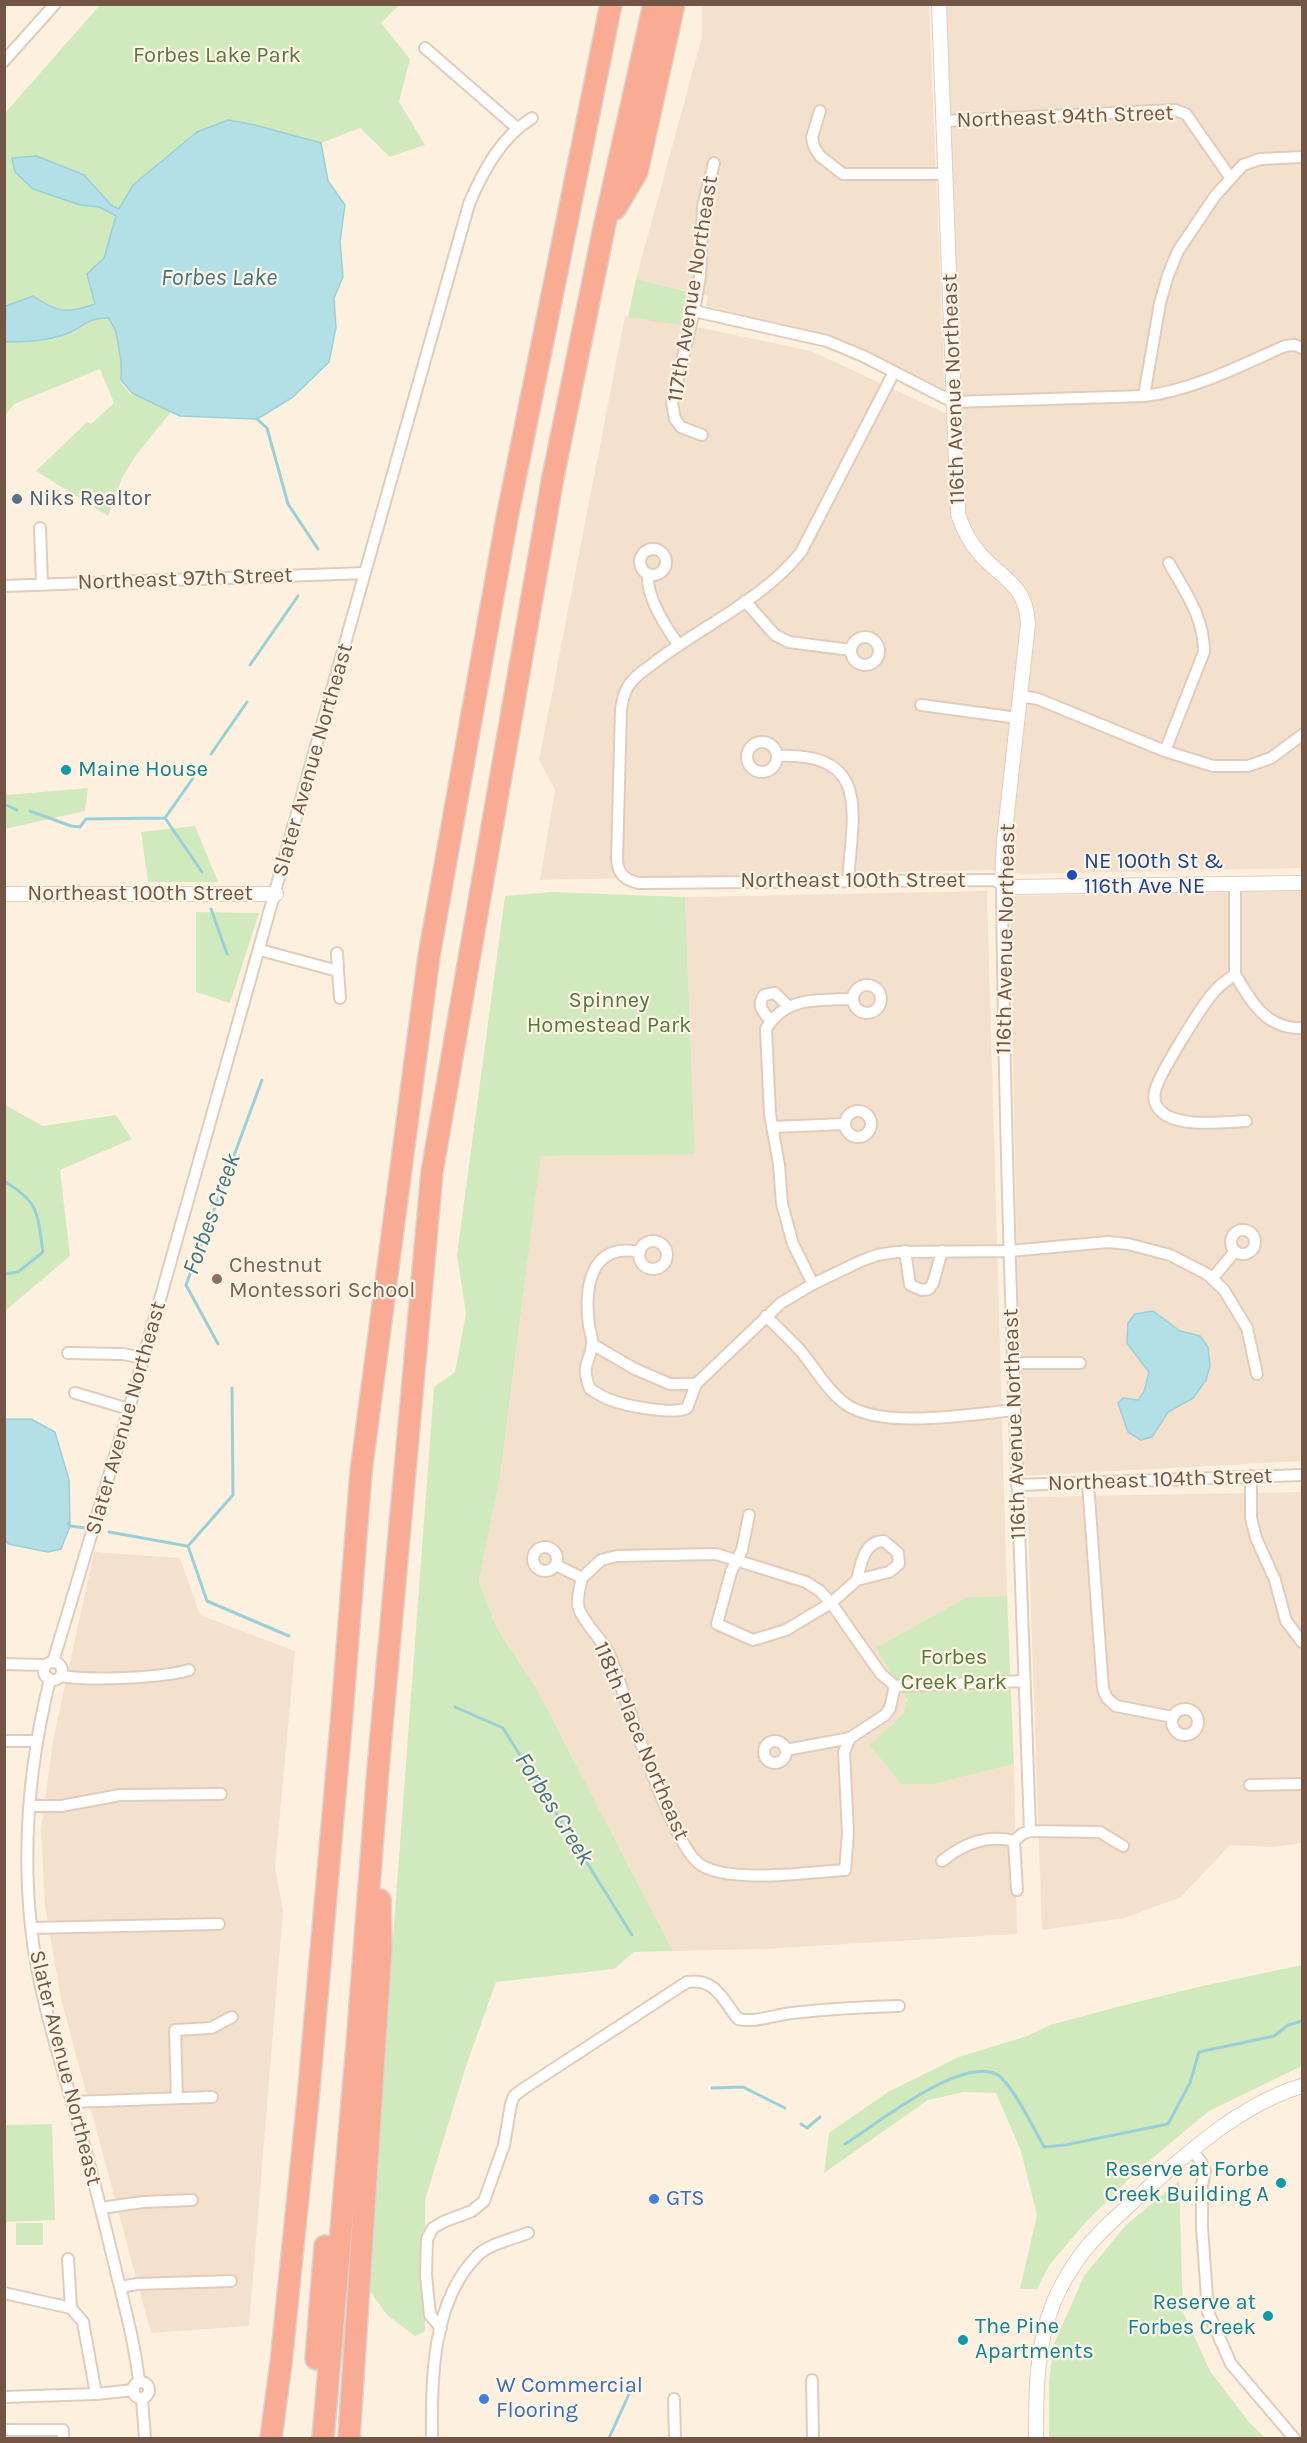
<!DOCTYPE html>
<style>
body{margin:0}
#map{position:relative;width:1307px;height:2443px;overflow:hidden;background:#fdf0df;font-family:Karla,sans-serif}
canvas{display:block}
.frame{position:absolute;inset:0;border:6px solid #735546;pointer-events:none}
</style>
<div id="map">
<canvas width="1307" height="2443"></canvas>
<div class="frame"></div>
</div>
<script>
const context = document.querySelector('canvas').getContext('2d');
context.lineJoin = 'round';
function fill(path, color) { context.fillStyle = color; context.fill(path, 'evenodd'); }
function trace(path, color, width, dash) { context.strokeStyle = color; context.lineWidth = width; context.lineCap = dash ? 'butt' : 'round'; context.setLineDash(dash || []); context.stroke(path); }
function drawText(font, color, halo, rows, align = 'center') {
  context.font = font + ' Karla,sans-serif'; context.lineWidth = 4.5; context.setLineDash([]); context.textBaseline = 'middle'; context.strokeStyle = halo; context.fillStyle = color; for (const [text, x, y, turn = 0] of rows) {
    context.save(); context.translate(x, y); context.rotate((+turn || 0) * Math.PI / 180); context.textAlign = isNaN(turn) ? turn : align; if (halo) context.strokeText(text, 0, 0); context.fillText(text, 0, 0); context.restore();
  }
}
const residential = new Path2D(`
 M702,5H929L945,394L790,328L706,306L708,296L636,279L702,37Z
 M945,5H1302V868L1025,874L989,870L540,880L555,790L539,760L625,316L707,329L811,351L960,420Z
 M987,891L1007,1596L967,1597L877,1648L907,1698L903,1714L871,1745L934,1784L1014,1764L1017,1934L761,1949L673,1951L539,1693L497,1628L479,1581L500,1477L541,1156L695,1153L685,897Z
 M1302,891V1461L1021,1476L1010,896Z
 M1302,1492V1843L1272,1847L1230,1845L1181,1897L1124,1918L1042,1930L1027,1497Z
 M94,1552L180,1558L200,1615L295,1651L275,1867L283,1911L249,2326L151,2333L61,1999L45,1907L41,1830L53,1741Z`);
const green = new Path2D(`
 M100,5H399L381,23L410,59L399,102L425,145L390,157L360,128L321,143L255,125L228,120L197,132L133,185L119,209L111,205L84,175L80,205L99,207L116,216L106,251L121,360L120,381L130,394L175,407L137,454L122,478L108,516L36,471L87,422L91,424L114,403L100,369L14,404L5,416V113Z
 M636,279L693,293L686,326L628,317Z
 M88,788L85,811L5,829V792L8,795Z
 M195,826L218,882H148L141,832Z
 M553,892L685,897L695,1154L541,1156L500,1477L479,1581L497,1628L539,1693L673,1951L634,1952L614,1969L496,1982L466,2066L425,2200V2331L415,2336L387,2315L367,2287L434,1387L455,1372L466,1314L457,1255L505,896Z
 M196,912L259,913L230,1003L196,992Z
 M5,1105L43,1126L116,1115L132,1139L60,1170L70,1256L5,1311Z
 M1007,1596L1014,1764L934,1784H901L870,1745L903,1714L907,1699L876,1648L967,1597Z
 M1302,1965V2066L1209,2111L1137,2171L1086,2222L1050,2264L1037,2289H1020L1037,2215L1021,2151L996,2093L964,2092L928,2100L824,2173L829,2133L888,2092L959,2057L1027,2036L1050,2025L1117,2007L1198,1987Z
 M52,2124L55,2220L5,2222V2125Z
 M1179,2181L1183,2312L1210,2371L1249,2422L1265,2438H1049V2382L1054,2344L1084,2276L1126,2225Z
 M16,2223H43V2245H16Z`);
const water = new Path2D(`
 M228,120L255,125L321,143L328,181L345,205L340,242L343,277L334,298L336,327L329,362L293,397L257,419L180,416L132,393L121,380V360L116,332L109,318C84,318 87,326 66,334C47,341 25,342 5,342L6,306L33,296C58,313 67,314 95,304L87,274L104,258L116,216L99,207L80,205L33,189L15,172L12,158L37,156L84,175L111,205L119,209L133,185L197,132Z
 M1153,1311L1180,1331L1200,1336L1208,1347L1210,1366L1206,1380L1193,1398L1168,1412L1152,1437L1141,1440L1128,1432L1118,1403L1123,1398L1138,1400L1144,1392L1149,1372L1127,1343L1128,1323L1135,1314Z
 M5,1419H31L55,1432L69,1480L70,1526L61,1549L48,1552L8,1544L5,1539Z`);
const stream = new Path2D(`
 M257,419L267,428L288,504L318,549
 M250,665L298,596
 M211,754L247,702
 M193,778L165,818L202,872
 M4,804L17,810
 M30,811L71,826L80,827L86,819L165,818
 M211,909L227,954
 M4,1181C40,1203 37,1212 43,1252L18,1272L4,1274
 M218,1344L186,1285L262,1080
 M232,1388L233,1495L188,1546L207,1601L289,1636
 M68,1523L70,1526L86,1528
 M109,1532L187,1546
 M455,1707L503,1728L632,1935
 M712,2088L743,2087L785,2108
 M801,2124L807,2128L820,2117
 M845,2144C877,2124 960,2057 996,2074C1010,2080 1036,2132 1044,2147L1065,2145L1168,2124L1190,2083L1199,2052L1274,2036L1288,2025L1302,2021
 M609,2438L630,2392`);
const minor = new Path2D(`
 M425,48L517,128
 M4,61L55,4
 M820,111L812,137L814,147L820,156L843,174H946
 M944,121L1175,110L1186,114L1230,177
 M694,311L827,341L863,356L953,402L1144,396C1194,390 1239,366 1285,346L1295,345L1302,348
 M894,372L801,552C764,599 702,626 655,662C648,668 639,673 633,680C625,688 623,698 621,709L617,860C618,874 625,880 639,883L993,880L1002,883C1005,1199 1019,1515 1030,1831L1022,1834L1014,1841L1017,1890
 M1144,396L1160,303L1168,275L1178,251L1215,196L1243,165L1260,159L1302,157
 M702,435L681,427L675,419L672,403L694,311L700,276L703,206L714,163
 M40,528L42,584
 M640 562a13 13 0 1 1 26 0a13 13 0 1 1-26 0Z
 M648,574C646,597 665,626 678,644
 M4,586L365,573
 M745,601L775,635L789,642L851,650
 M851 651a14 14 0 1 1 28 0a14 14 0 1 1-28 0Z
 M1021,696L1038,699L1165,751L1213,766H1248L1271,758L1302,735
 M921,705L1018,718
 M747 757a15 15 0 1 1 30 0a15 15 0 1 1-30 0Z
 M1165,751L1204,652C1204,617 1185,592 1169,563
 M777,756C871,752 853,812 848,880
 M260,950L338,971L340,998
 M337,953L338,971
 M1235,974C1228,980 1219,985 1214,992C1202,1005 1158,1076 1155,1091C1154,1096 1154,1103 1158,1108C1173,1129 1223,1122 1246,1121
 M1235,974C1251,1002 1266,1029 1302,1028
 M1235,974V885
 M853 999a14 14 0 1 1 28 0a14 14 0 1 1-28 0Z
 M771,1021C764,1013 756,1006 764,995L775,993L788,1006
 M845 1124a13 13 0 1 1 26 0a13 13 0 1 1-26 0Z
 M772,1127L845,1124
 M1231 1242a12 12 0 1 1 24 0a12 12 0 1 1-24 0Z
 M639 1255a14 14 0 1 1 28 0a14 14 0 1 1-28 0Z
 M905,1251L910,1285L922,1290L929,1289L933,1283L942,1251
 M640,1252C590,1242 584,1287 589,1326C590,1332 593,1338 592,1344C590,1365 580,1363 590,1389C597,1393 604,1398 611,1400C626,1406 674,1415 687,1408L696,1384L781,1303L813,1284L861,1261L877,1255L896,1252L1010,1251L1108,1242L1128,1244L1170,1255L1207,1274L1224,1290L1247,1328L1257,1374
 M1212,1279L1235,1251
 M813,1284L793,1244L782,1204L779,1165L770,1114L766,1029C785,996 819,1000 852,999
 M766,1316C777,1327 788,1338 799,1349C814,1366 825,1388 843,1402C878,1431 970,1414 1015,1410
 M592,1344L635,1369L670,1384H696
 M68,1353L123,1354L143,1358
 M1013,1363H1080
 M75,1393L129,1409
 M1251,1476V1518L1256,1538L1275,1580L1286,1621L1302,1642
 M1088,1483L1103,1689L1107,1698L1116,1706L1173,1717
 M1017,1485L1302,1475
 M749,1515L742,1550L731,1572L717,1624L753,1640L786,1630L831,1603L857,1580L889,1572L899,1564L898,1553L884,1541C864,1541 861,1564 857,1580
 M533 1559a12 12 0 1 1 24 0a12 12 0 1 1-24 0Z
 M556,1565L582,1578L601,1560L617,1556L716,1554L806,1582L820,1591L831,1603L881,1674L895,1686
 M582,1578C580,1587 576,1599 579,1609C586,1627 604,1640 611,1658C626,1697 672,1848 701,1865C732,1884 809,1872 845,1870L848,1833L844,1752L850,1738L885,1715L890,1708L895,1686
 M53,1662L129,1409L469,204C483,171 501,137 532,118
 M44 1671a9 9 0 1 1 18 0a9 9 0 1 1-18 0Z
 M4,1664L46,1665
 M61,1676C91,1681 161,1678 189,1670
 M50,1679C30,1760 22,1844 31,1927C37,1984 54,2040 70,2095C87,2153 102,2212 116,2271C125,2308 135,2344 139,2382
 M895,1686L1025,1681
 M1172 1722a13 13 0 1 1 26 0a13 13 0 1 1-26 0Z
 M764 1752a11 11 0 1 1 22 0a11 11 0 1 1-22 0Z
 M4,1741H37
 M786,1750L850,1738
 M1250,1785L1302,1784
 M29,1806H61L120,1795L221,1794
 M1030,1831L1100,1832L1123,1846
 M942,1861C963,1844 987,1834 1014,1841
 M31,1928L219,1924
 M177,2098L175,2030L211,2028L232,2017
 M72,2102L212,2097
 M1193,2151L1201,2162L1205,2171L1202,2185V2227L1208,2312L1231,2364L1294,2438
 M101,2208L143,2202L192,2200
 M68,2259L71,2308L83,2322L96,2394
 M120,2287L137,2284L231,2281
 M4,2293L71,2308
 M441,2328L430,2315L426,2275L427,2239L433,2228L443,2222L472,2211L484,2201L504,2145L511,2104L514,2096L523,2089L687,1982C716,1978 722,1999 738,2019C756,2023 773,2015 792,2013C828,2009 863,2007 899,2006
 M812,2380L813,2438
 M133 2390a8 8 0 1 1 16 0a8 8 0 1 1-16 0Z
 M4,2397L96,2394L134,2390
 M142,2399L145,2438
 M674,2399L675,2438
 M4,2430H63V2438
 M432,2438C431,2380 432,2300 478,2255C489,2244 513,2239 528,2233`);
const tertiary = new Path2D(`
 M939,4L958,514C963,529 969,542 980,554C1003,580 1026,584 1028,624L1004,840L1002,883L1015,887L1302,883
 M4,894H276
 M1036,2438C1036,2392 1036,2347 1053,2304C1060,2286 1071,2268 1083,2252C1098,2232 1119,2215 1137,2198C1183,2156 1242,2103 1302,2086`);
const motorway = new Path2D(`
 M615,209L637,172L674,4
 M316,2359L325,2246
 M271,2438L281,2363L308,2099L342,1714L361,1472L429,956L507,518L611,4
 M323,2438L357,2045L378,1769L432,1172L553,477L604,228L654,4
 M349,2438L381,1948L380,1900`);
const markers = [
 [17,499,6,"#5c6f8a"],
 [66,770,6,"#0f9aa8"],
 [1072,875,6,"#1a4fb4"],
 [217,1279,6,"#8d6e63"],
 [1281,2183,6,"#0f9aa8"],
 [654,2199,6,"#3f7fe0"],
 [1268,2316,6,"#0f9aa8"],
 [963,2340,6,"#0f9aa8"],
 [484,2399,6,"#3f7fe0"]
];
const parkNames = [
 ["Forbes Lake Park",217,56],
 ["Spinney",609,1001],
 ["Homestead Park",609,1026],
 ["Forbes",954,1658],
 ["Creek Park",954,1683]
];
const streetNames = [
 ["Northeast 94th Street",1065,117,-2],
 ["117th Avenue Northeast",693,289,-81],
 ["116th Avenue Northeast",954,389,-92],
 ["Northeast 97th Street",185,579,-2],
 ["Slater Avenue Northeast",313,760,-74],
 ["Northeast 100th Street",853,881],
 ["Northeast 100th Street",140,894],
 ["116th Avenue Northeast",1006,939,-89],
 ["Slater Avenue Northeast",126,1418,-74],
 ["116th Avenue Northeast",1015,1424,-92],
 ["Northeast 104th Street",1160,1480,-2],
 ["118th Place Northeast",641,1741,67],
 ["Slater Avenue Northeast",65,2068,76]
];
const serviceNames = [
 ["Niks Realtor",29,499]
];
const cultureNames = [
 ["Maine House",78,770],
 ["Reserve at Forbe",1269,2170,"right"],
 ["Creek Building A",1269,2195,"right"],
 ["Reserve at",1256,2303,"right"],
 ["Forbes Creek",1256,2328,"right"],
 ["The Pine",975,2327],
 ["Apartments",975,2352]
];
const transitNames = [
 ["NE 100th St &",1084,862],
 ["116th Ave NE",1084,887]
];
const educationNames = [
 ["Chestnut",229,1266],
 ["Montessori School",229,1291]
];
const shopNames = [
 ["GTS",666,2199],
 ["W Commercial",496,2386],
 ["Flooring",496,2411]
];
const waterNames = [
 ["Forbes Lake",219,278],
 ["Forbes Creek",212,1214,-70],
 ["Forbes Creek",554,1809,58]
];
fill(residential, '#f4e1cd');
fill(green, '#d1eabd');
fill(water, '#b3e0e6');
trace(water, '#99d0d8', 1.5);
trace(stream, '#99d0d8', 3);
trace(minor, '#e1ccbb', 14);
trace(tertiary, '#e1ccbb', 16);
trace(motorway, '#dbd3cf', 24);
trace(minor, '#fff', 10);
trace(tertiary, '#fff', 14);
trace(motorway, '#faab93', 21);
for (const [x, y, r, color] of markers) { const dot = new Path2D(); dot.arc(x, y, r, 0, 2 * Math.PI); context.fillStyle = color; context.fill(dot); trace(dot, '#fff4e5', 2); }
drawText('22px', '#51793e', '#fff4e5', parkNames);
drawText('22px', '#735546', '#fff4e5', streetNames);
drawText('22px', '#4e5e75', '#fff4e5', serviceNames, 'left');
drawText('22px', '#0d838f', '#fff4e5', cultureNames, 'left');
drawText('22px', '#164399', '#fff4e5', transitNames, 'left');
drawText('22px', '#785e54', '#fff4e5', educationNames, 'left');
drawText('22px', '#366cbe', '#fff4e5', shopNames, 'left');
drawText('italic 24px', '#3c7781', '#fff4e5', waterNames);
</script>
